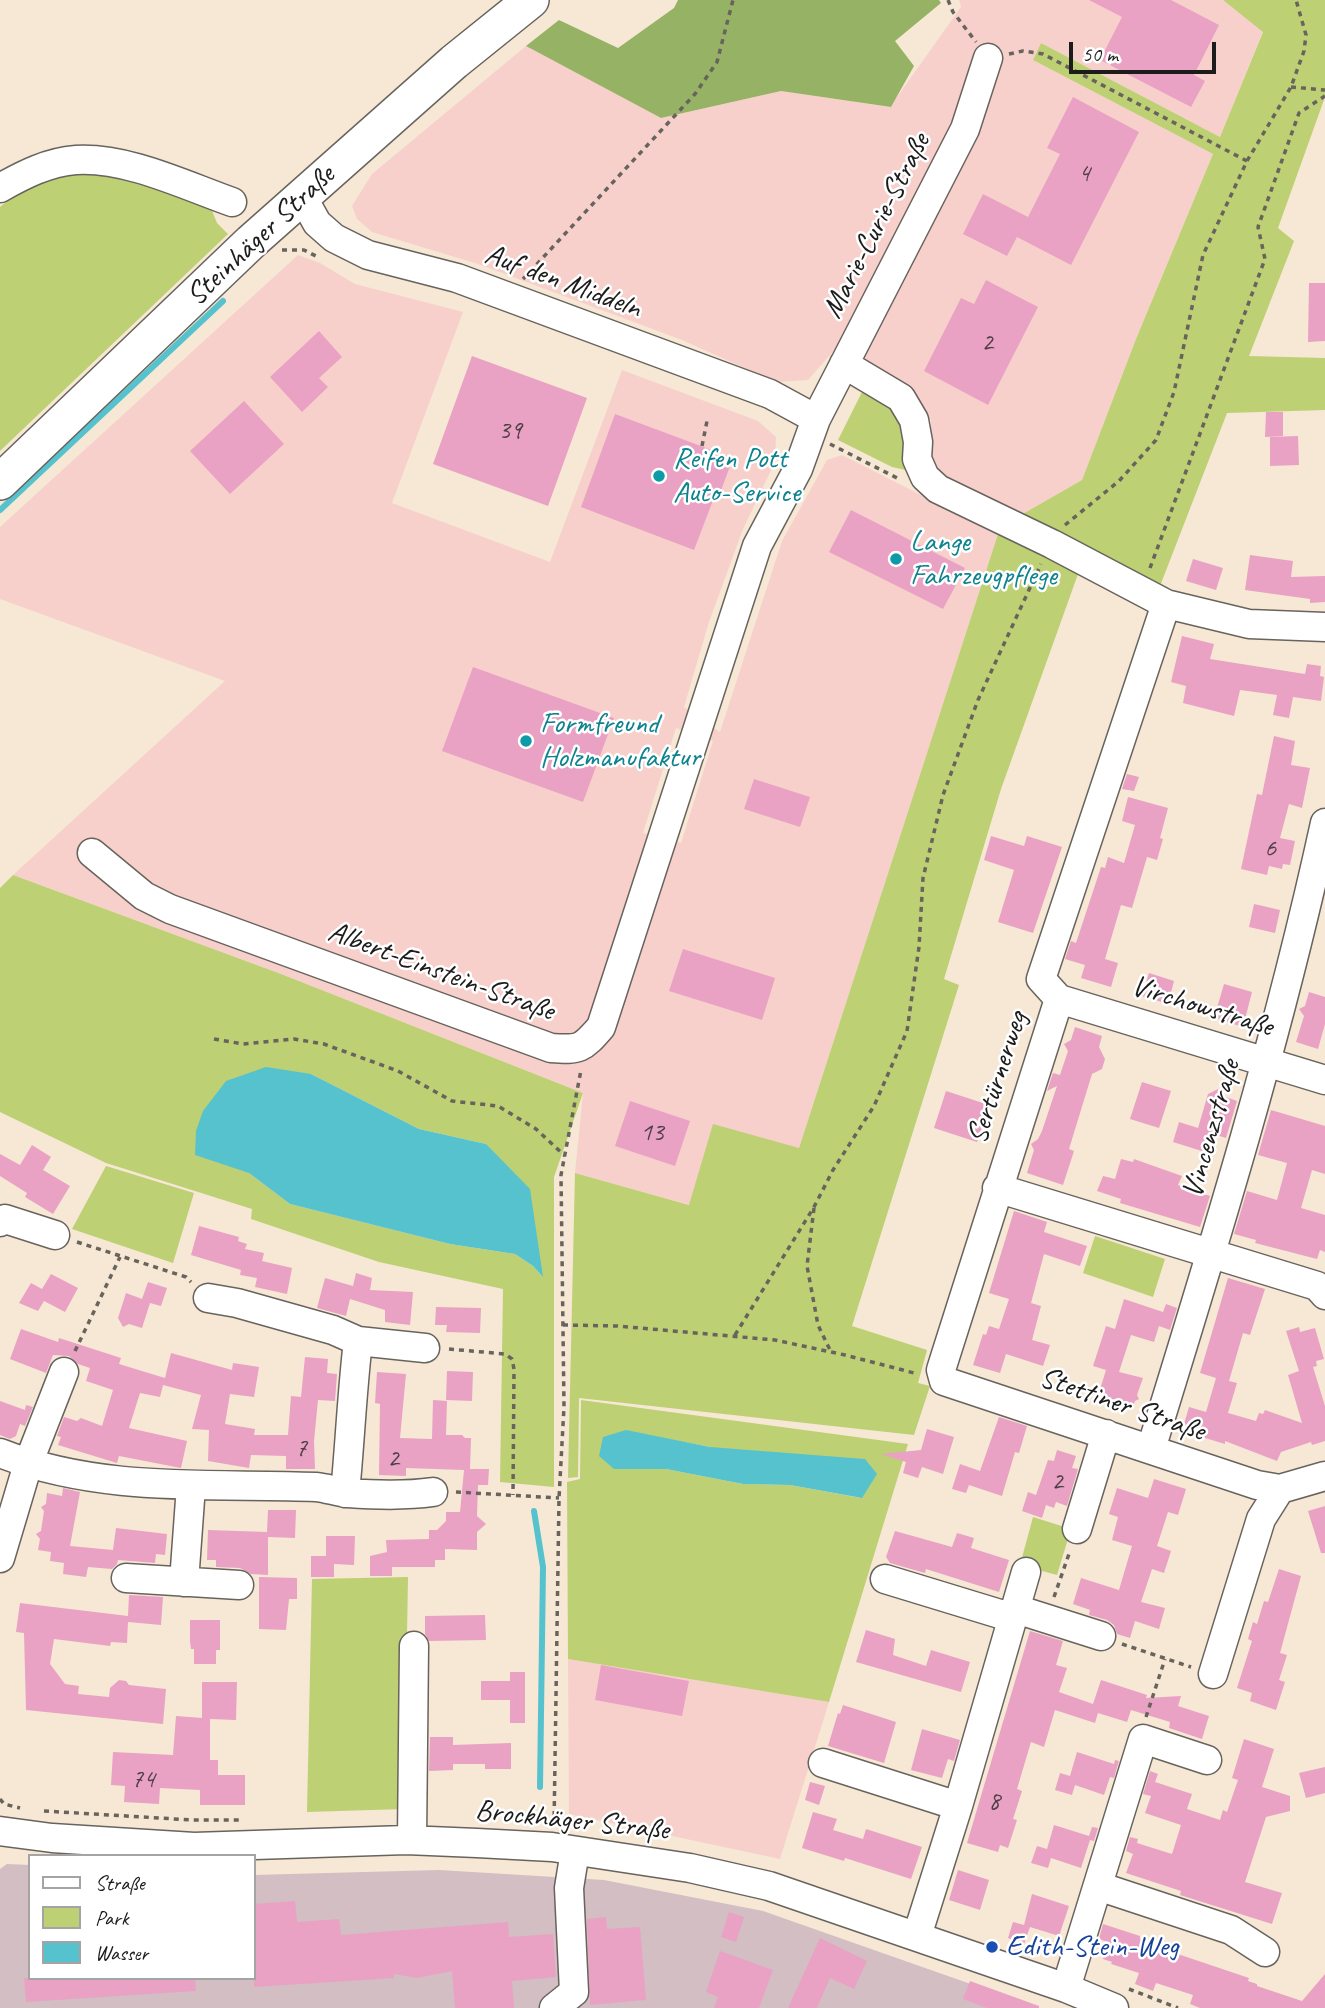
<!DOCTYPE html>
<meta charset="utf-8">
<style>
body{margin:0}
#map{position:relative;width:1325px;height:2008px;overflow:hidden;background:#f6e8d5;font-family:Caveat,sans-serif}
canvas{display:block}
.legend{position:absolute;left:28px;top:1854px;width:228px;height:126px;box-sizing:border-box;background:#fff;border:2px solid #a4a4a4;margin:0;padding:9px 12px;list-style:none;font-size:21px;color:#1c1c1c}
.legend li{display:flex;align-items:center;gap:14px;height:35px}
.legend b{width:35px;border:2px solid #a4a4a4}
.scale{position:absolute;left:1069px;top:42px;width:147px;height:32px;box-sizing:border-box;border:4px solid #1c1c1c;border-top:0;padding-left:9px;font-size:21px;line-height:24px;white-space:nowrap;color:#1c1c1c;-webkit-text-stroke:5px #fff;paint-order:stroke}
</style>
<div id="map">
<canvas width="1325" height="2008"></canvas>
<ul class="legend">
<li><b style="height:9px;background:#fff"></b>Straße</li>
<li><b style="height:19px;background:#bdd073"></b>Park</li>
<li><b style="height:19px;background:#55c2cd"></b>Wasser</li>
</ul>
<div class="scale">50 m</div>
</div>
<script>
const context = document.querySelector('canvas').getContext('2d');
context.lineJoin = 'round';
function fill(path, color) { context.fillStyle = color; context.fill(path, 'evenodd'); }
function trace(path, color, width, dash) { context.strokeStyle = color; context.lineWidth = width; context.lineCap = dash ? 'butt' : 'round'; context.setLineDash(dash || []); context.stroke(path); }
function drawText(font, color, halo, rows, align = 'center') {
  context.font = font + ' Caveat,sans-serif'; context.lineWidth = 5; context.setLineDash([]); context.textBaseline = 'middle'; context.strokeStyle = halo; context.fillStyle = color; for (const [text, x, y, turn = 0] of rows) {
    context.save(); context.translate(x, y); context.rotate((+turn || 0) * Math.PI / 180); context.textAlign = isNaN(turn) ? turn : align; if (halo) context.strokeText(text, 0, 0); context.fillText(text, 0, 0); context.restore();
  }
}
const built = new Path2D(`
 M959,0H1223L1263,31L1220,137L1041,43L1033,60L1213,154L1136,339L1082,480L1021,515L932,472L931,420L907,388L837,347L808,380L776,382L682,340L478,264L372,232L357,219L352,206L372,174L526,46L661,118L781,91L890,107L961,7Z
 M298,255L320,263L355,284L463,312L392,503L550,562L622,370L758,421L776,437L775,462L743,529L709,622L684,707L720,732L782,541L827,460L842,455L998,534L799,1148L690,1205L575,1173L583,1093L281,974L13,875L225,681L0,599V527ZM676,728L713,741L681,843L643,833Z
 M568,1659L829,1702L780,1859L569,1814Z`);
const industrial = new Path2D(`
 M7,1864L30,1865V1978H254V1875L439,1870L604,1880L763,1911L1039,2008H0V1869Z`);
const green = new Path2D(`
 M1223,0H1325V97L1278,228L1294,241L1249,356L1325,358V410L1227,413L1160,586L1021,515L1082,480L1136,339L1213,154L1033,60L1041,43L1220,137L1263,32Z
 M74,170L117,174L211,208L217,223L228,234L0,451V207L27,183Z
 M865,386L901,415L910,471L892,467L838,440Z
 M998,534L1078,574L1001,789L944,979L959,985L852,1326L927,1350L918,1383L930,1386L914,1435L579,1398L578,1477L568,1478L575,1173L689,1205L713,1124L799,1148Z
 M13,875L281,974L583,1093L554,1177V1487L500,1482L503,1289L379,1262L251,1219L252,1209L106,1163L0,1112V888ZM311,1074L419,1129L486,1144L542,1276L533,1266L515,1254L450,1244L290,1204L249,1173Z
 M106,1166L194,1193L173,1263L72,1229Z
 M1095,1236L1165,1259L1153,1297L1083,1273Z
 M581,1400L908,1444L829,1702L568,1659L567,1482L580,1479ZM626,1431L710,1447L861,1498L790,1485L743,1484L666,1469Z
 M1033,1517L1071,1529L1057,1575L1020,1565Z
 M408,1577L404,1809L307,1812L312,1579Z`);
const forest = new Path2D(`
 M678,0H939L941,3L895,41L914,66L891,107L781,91L661,118L526,46L559,20L618,48L674,8Z`);
const water = new Path2D(`
 M266,1067L311,1074L419,1129L486,1144L530,1189L543,1277L533,1266L515,1254L450,1244L290,1204L249,1173L195,1155L196,1131L203,1111L226,1081Z
 M626,1430L710,1447L865,1459L877,1474L862,1498L790,1485L743,1484L666,1469H614L599,1456L603,1437Z`);
const stream = new Path2D(`
 M0,510L223,301
 M534,1511L543,1567L540,1787`);
const building = new Path2D(`
 M1089,0H1171L1219,25L1194,75L1205,81L1191,107L1100,60L1122,17Z
 M1073,97L1139,132L1071,265L1017,237L1007,256L963,234L983,194L1028,217L1060,154L1047,148Z
 M986,280L1038,307L988,405L924,371L961,298L974,304Z
 M1309,283H1325V341L1308,342Z
 M319,331L342,357L319,378L328,387L302,412L270,377Z
 M472,356L587,398L548,506L433,464Z
 M244,401L284,444L230,494L190,451Z
 M1266,412H1283V436L1265,437Z
 M615,414L733,458L719,496L715,495L694,550L581,507Z
 M1298,436L1299,465L1270,466V437Z
 M851,510L965,568L943,609L829,552Z
 M1250,555L1293,561L1291,577L1325,576V602L1310,603V599L1245,590Z
 M1193,559L1223,568L1216,590L1186,581Z
 M1182,636L1214,644L1210,659L1305,674L1307,664L1321,666L1320,676L1324,677L1321,701L1293,697L1289,718L1273,715L1277,695L1240,690L1234,716L1183,703L1186,686L1171,682Z
 M473,667L614,718L583,802L442,751Z
 M1274,736L1295,741L1291,765L1310,768L1302,808L1289,804L1280,838L1295,841L1290,865L1283,864L1282,869L1269,866L1267,875L1241,869L1257,794L1262,795Z
 M1127,774L1139,777L1134,791L1122,789Z
 M754,779L810,797L800,827L744,809Z
 M1128,797L1168,808L1160,838L1163,839L1157,860L1147,857L1132,908L1121,905L1105,959L1118,963L1111,987L1081,978L1085,965L1065,959L1071,941L1076,943L1101,867L1105,868L1108,857L1124,863L1135,825L1122,821Z
 M991,836L1024,846L1027,836L1062,847L1033,933L998,922L1014,870L984,860Z
 M1254,904L1280,910L1275,933L1249,927Z
 M683,949L775,978L762,1020L669,991Z
 M1149,973L1174,981L1168,1004L1142,996Z
 M1224,984L1252,992L1243,1027L1214,1018Z
 M1309,992L1325,997V1024L1318,1049L1296,1042L1304,1016L1299,1009L1305,1006Z
 M1075,1027L1102,1036L1099,1047L1105,1059L1102,1069L1092,1074L1069,1149L1074,1151L1063,1185L1027,1173L1034,1150L1031,1144L1038,1139L1042,1131L1057,1086L1047,1091L1053,1073L1060,1075L1068,1051L1064,1044L1071,1040Z
 M1142,1082L1171,1091L1159,1128L1130,1119Z
 M1218,1089L1223,1096L1237,1101L1226,1138L1213,1134L1208,1153L1173,1142L1179,1122L1198,1128L1208,1094Z
 M946,1091L989,1105L977,1142L934,1128Z
 M630,1101L690,1121L675,1166L615,1146Z
 M1271,1110L1325,1126V1174L1312,1170L1301,1208L1325,1215V1252L1320,1250L1317,1259L1255,1243L1256,1240L1234,1234L1247,1191L1277,1200L1287,1163L1258,1155Z
 M32,1145L51,1157L43,1170L70,1186L53,1214L25,1197L27,1193L0,1176V1154L20,1165Z
 M1121,1159L1133,1162L1134,1159L1182,1176L1178,1185L1210,1196L1200,1227L1120,1203L1121,1199L1097,1191L1103,1176L1115,1179Z
 M1014,1211L1047,1222L1044,1232L1087,1246L1080,1266L1044,1254L1031,1303L1041,1306L1032,1340L1050,1345L1043,1366L1006,1354L1000,1373L973,1365L983,1334L986,1335L989,1326L999,1329L1009,1299L989,1293Z
 M199,1226L239,1237L238,1241L247,1244L245,1249L264,1253L262,1261L292,1268L287,1294L255,1287L257,1278L240,1275L241,1270L191,1255Z
 M356,1273L372,1278L370,1290L413,1292L410,1325L385,1322V1310L350,1299L346,1316L317,1308L325,1278L353,1286Z
 M51,1274L78,1288L65,1312L44,1301L38,1311L19,1303L31,1283L42,1289Z
 M1228,1278L1265,1289L1250,1335L1243,1333L1229,1381L1237,1383L1228,1413L1256,1421L1259,1413L1263,1414L1265,1410L1302,1423L1288,1375L1299,1371L1286,1331L1299,1327L1300,1332L1315,1328L1324,1359L1316,1361L1317,1366L1313,1367L1325,1406V1441L1312,1445L1311,1442L1281,1452L1277,1461L1225,1441V1444L1182,1431L1189,1407L1206,1412L1216,1378L1200,1373Z
 M148,1282L167,1288L161,1306L150,1303L142,1328L129,1324L123,1327L118,1318L126,1293L142,1299Z
 M1124,1299L1163,1312L1166,1304L1177,1308L1170,1330L1159,1326L1154,1342L1131,1335L1119,1372L1143,1378L1137,1395L1139,1399L1135,1401L1132,1410L1121,1407L1113,1411L1109,1403L1097,1399L1106,1370L1093,1366L1106,1326L1115,1329Z
 M436,1307L481,1308L480,1333L446,1332L447,1325H435Z
 M21,1329L58,1342L59,1338L121,1358L119,1364L165,1378L171,1353L232,1370L233,1363L259,1367L254,1397L230,1394L225,1424L255,1429L254,1435H288L291,1396L301,1397L305,1357L328,1359L327,1373L337,1374L335,1401L318,1400L314,1441L315,1469H286V1456L251,1455L249,1468L208,1461L209,1430L192,1429L201,1395L163,1385L160,1397L140,1393L129,1428L187,1441L181,1468L119,1456L117,1463L58,1445L61,1437L57,1436L64,1417L77,1421L81,1418L102,1426L113,1390L86,1381L90,1368L78,1364L69,1356L53,1355L46,1373L10,1359Z
 M447,1371L473,1372L472,1401L446,1400Z
 M377,1372L406,1374L400,1438L432,1439L433,1400L447,1401L446,1435H462L465,1438H471L470,1469H489L488,1485H478L477,1516L486,1524L477,1532V1550L445,1549V1560H435V1567H392V1576H370V1556L387,1552L386,1540L429,1539V1530H437L446,1521V1512H460L464,1470L406,1468V1476L379,1475L380,1404L375,1403Z
 M0,1401L25,1410L26,1405L33,1407L25,1426L20,1424L16,1436L10,1439L0,1435Z
 M999,1417L1027,1426L1019,1453L1015,1452L1002,1496L969,1485L966,1493L952,1489L960,1464L980,1471Z
 M927,1429L954,1437L943,1474L922,1467L918,1478L903,1473L906,1462L881,1454L921,1450Z
 M1057,1450L1076,1456L1072,1468L1078,1469L1067,1506L1056,1502L1054,1508L1046,1505L1042,1518L1022,1511L1028,1492L1036,1495L1048,1460L1054,1461Z
 M1154,1479L1186,1489L1178,1515L1168,1512L1157,1546L1171,1551L1164,1573L1152,1569L1141,1602L1165,1608L1159,1629L1135,1621L1130,1638L1117,1634L1114,1625L1107,1620L1089,1615L1090,1610L1073,1604L1081,1578L1119,1590L1132,1546L1112,1540L1118,1517L1109,1514L1117,1488L1148,1498Z
 M63,1488L80,1492L70,1546L113,1550L116,1528L167,1534L165,1555L156,1554L155,1563L118,1560L117,1564L112,1569L88,1567L86,1577L63,1574L64,1563L50,1561L51,1552L38,1550L40,1539L36,1534L41,1531L44,1511L41,1507L46,1504L47,1493L62,1496Z
 M1325,1506V1553H1321L1308,1511Z
 M268,1510H296L295,1538L268,1537V1575L251,1574L240,1568L216,1567V1560H207L208,1530L267,1532Z
 M895,1531L952,1547L957,1533L974,1538L971,1548L1009,1560L999,1592L926,1569L925,1573L890,1563L886,1557Z
 M326,1536H355L354,1565L334,1564V1577H311V1556H326Z
 M1279,1569L1301,1576L1280,1653L1287,1655L1279,1680L1285,1682L1276,1710L1250,1701L1252,1693L1237,1688L1252,1641L1248,1639L1253,1622L1257,1624L1264,1601L1268,1602Z
 M259,1577L297,1578V1599H289L286,1630L259,1629Z
 M129,1595L163,1597L161,1625L128,1622L127,1643L111,1642L110,1646L54,1639L50,1664L65,1684L79,1686L78,1694L109,1697L110,1688L119,1680L126,1681L129,1685L166,1689L163,1724L26,1710L24,1633L16,1632L20,1603L128,1616Z
 M485,1615L486,1640L429,1641L425,1634V1616Z
 M190,1620H220V1650H216V1664H194V1649H191L190,1641Z
 M866,1630L895,1639L893,1655L926,1666L931,1650L970,1662L961,1692L856,1662Z
 M1030,1631L1063,1641L1056,1665L1067,1668L1059,1692L1093,1704L1101,1680L1147,1695L1146,1698L1181,1696L1178,1706L1209,1716L1202,1739L1169,1728L1170,1722L1131,1710L1127,1722L1098,1713L1095,1723L1055,1710L1044,1747L1031,1742L1017,1789L1022,1791L1013,1819L1017,1820L1008,1848L1000,1845L998,1852L967,1843Z
 M601,1665L689,1681L682,1716L595,1700Z
 M510,1672H525V1723H510V1700H481V1681H510Z
 M202,1682H237L236,1720L210,1719V1760H218V1775H245V1805H200V1790L160,1788L159,1804L124,1802L125,1786L111,1785L113,1752L173,1755L176,1716L202,1718Z
 M843,1705L896,1722L884,1763L828,1746L838,1713L840,1714Z
 M922,1729L960,1740L954,1761L948,1759L942,1778L911,1770Z
 M430,1737H453V1745L511,1743V1769H485V1764H453V1770L429,1771Z
 M1244,1739L1274,1749L1262,1787L1290,1796V1811L1266,1817L1245,1882L1282,1893L1272,1924L1180,1895L1181,1891L1126,1873L1133,1854L1126,1851L1130,1837L1138,1839L1137,1843L1172,1854L1181,1825L1145,1813L1151,1796L1143,1794L1150,1771L1158,1774L1155,1782L1192,1794L1187,1809L1220,1820L1223,1810L1227,1812L1238,1780L1232,1778Z
 M1077,1752L1114,1764L1115,1760L1119,1761L1114,1778L1110,1777L1104,1795L1075,1785L1072,1795L1055,1790L1060,1773L1070,1776Z
 M1325,1767V1793L1306,1798L1299,1773Z
 M810,1782L825,1786L819,1805L805,1800Z
 M813,1812L837,1819L833,1830L863,1839L866,1829L922,1847L911,1879L845,1858L844,1861L802,1848Z
 M1054,1825L1089,1836L1092,1827L1098,1828L1094,1841L1090,1840L1081,1868L1051,1858L1048,1868L1031,1863L1037,1846L1047,1849Z
 M958,1870L989,1880L980,1910L949,1900Z
 M1032,1894L1069,1906L1059,1936L1030,1927L1024,1944L1008,1938L1013,1922L1024,1925Z
 M295,1901L297,1922L339,1919L341,1935L508,1922L509,1937L553,1934L556,1977L512,1981L514,2008H455L452,1971L417,1978L394,1974V1978L254,1987V1904Z
 M729,1912L744,1917L736,1942L721,1937Z
 M606,1917L607,1929L640,1927L646,2000L590,2005L587,1919Z
 M1103,1924L1140,1936V1939L1149,1942L1148,1944L1249,1978L1248,1981L1257,1984V1986L1302,2001L1325,1974V2008H1200L1190,2004L1193,1995L1156,1983L1153,1991L1135,1984L1139,1973L1111,1964L1112,1962L1103,1959L1108,1942L1099,1939Z
 M820,1938L867,1961L854,1989L830,1978L817,2008H788Z
 M720,1951L773,1970L759,2008H714L718,1997L706,1992Z
 M24,1978H195L196,1991L26,2002Z
 M970,1981L1039,2006V2008H987L963,1999Z`);
const path = new Path2D(`
 M948,0L953,12L976,42
 M1009,54L1023,51L1043,54L1247,161
 M1291,87L1325,90
 M282,250H304L318,257
 M523,279L695,94L717,62L733,0
 M830,444L899,479
 M702,446L707,421
 M1065,525L1119,481L1156,440L1174,392L1203,255L1247,161L1291,87L1304,51L1306,35L1296,0
 M1150,568L1265,259L1258,227L1299,113L1325,96
 M214,1039L243,1044L294,1039L324,1044L398,1071L452,1101L498,1106L536,1129L565,1156
 M814,1208L807,1266L818,1325L831,1352
 M77,1242L186,1277L191,1282
 M563,1325L617,1326L775,1340L845,1355L918,1374
 M735,1335L814,1207L833,1170L874,1106L907,1031L919,947L923,878L943,795L978,700L1041,564
 M449,1349L505,1354L512,1359L514,1369L513,1495
 M75,1351L120,1257
 M456,1492L559,1498
 M1054,1597L1070,1551
 M1122,1644L1191,1667
 M1146,1717L1165,1659
 M0,1799L4,1804L20,1808
 M44,1811L192,1820H243
 M554,1826L559,1498L564,1407L561,1175L581,1070
 M1129,1989L1178,2008`);
const minor = new Path2D(`
 M0,188C23,175 48,162 76,160C127,157 184,185 232,202
 M302,196L317,223L334,238L368,255L457,278L770,394L816,419
 M844,364L901,398L914,420L918,442L917,459L925,477L938,489L1052,544L1166,604L1249,624L1325,627
 M92,853L144,896L170,909L551,1048C580,1050 582,1049 601,1027L757,546L798,469L816,419L965,129L988,58
 M1059,999L946,1354L941,1370L944,1381L1257,1485L1280,1489
 M1059,999L1041,979L1166,604
 M1059,999L1325,1080
 M997,1188L1317,1286L1325,1295
 M0,1222L5,1219L55,1235
 M208,1298L237,1303L333,1330L358,1341L425,1348
 M1151,1449C1215,1242 1279,1035 1325,823
 M0,1453C101,1493 210,1483 316,1487C327,1488 337,1492 348,1493C376,1495 405,1496 433,1492
 M345,1493C350,1442 352,1392 358,1341
 M1077,1529L1106,1434
 M0,1558L28,1464L64,1372
 M126,1578L239,1585
 M885,1579L1013,1618
 M184,1582L191,1486
 M1016,1609L1101,1636
 M1213,1674L1261,1519L1280,1489L1325,1476
 M823,1763L958,1806
 M0,1831L52,1838L194,1847L406,1840L477,1843L552,1847L690,1868L769,1886L1066,1988L1114,2008
 M412,1840L414,1646
 M1098,1886L1231,1930L1265,1952
 M917,1936L958,1806L1026,1572
 M1066,1988L1143,1739L1207,1760
 M554,2008L574,1992L569,1888L575,1851`);
const major = new Path2D(`
 M0,482L251,242L454,62L531,0`);
const markers = [
 [659,476,7,"#0f9aa8"],
 [896,559,7,"#0f9aa8"],
 [526,741,7,"#0f9aa8"],
 [992,1947,7,"#1a4fb4"]
];
const numberNames = [
 ["4",1084,174],
 ["2",987,343],
 ["39",510,431],
 ["6",1270,849],
 ["13",652,1133],
 ["7",301,1449],
 ["2",393,1459],
 ["2",1057,1482],
 ["74",143,1780],
 ["8",994,1802]
];
const streetNames = [
 ["Marie-Curie-Straße",877,226,-63],
 ["Steinhäger Straße",261,236,-43],
 ["Auf den Middeln",563,282,20],
 ["Albert-Einstein-Straße",441,972,20],
 ["Virchowstraße",1202,1007,17],
 ["Sertürnerweg",998,1078,-72],
 ["Vincenzstraße",1212,1129,-74],
 ["Stettiner Straße",1122,1405,19],
 ["Brockhäger Straße",572,1821,6]
];
const cultureNames = [
 ["Reifen Pott",673,459],
 ["Auto-Service",673,493],
 ["Lange",910,542],
 ["Fahrzeugpflege",910,576],
 ["Formfreund",540,724],
 ["Holzmanufaktur",540,758]
];
const transitNames = [
 ["Edith-Stein-Weg",1006,1947]
];
fill(built, '#f7d0cc');
fill(industrial, '#d2bec3');
fill(green, '#bdd073');
fill(forest, '#96b265');
fill(water, '#55c2cd');
trace(stream, '#55c2cd', 6);
fill(building, '#e9a2c3');
trace(minor, '#68635d', 31);
trace(major, '#68635d', 38);
trace(path, '#68635d', 3.5, [5, 5]);
trace(minor, '#fff', 28);
trace(major, '#fff', 35);
for (const [x, y, r, color] of markers) { const dot = new Path2D(); dot.arc(x, y, r, 0, 2 * Math.PI); context.fillStyle = color; context.fill(dot); trace(dot, '#fff', 2.5); }
drawText('26px', '#4f3e46', null, numberNames);
drawText('30px', '#1c1c1c', '#fff', streetNames);
drawText('30px', '#0d838f', '#fff', cultureNames, 'left');
drawText('30px', '#164399', '#fff', transitNames, 'left');
</script>
